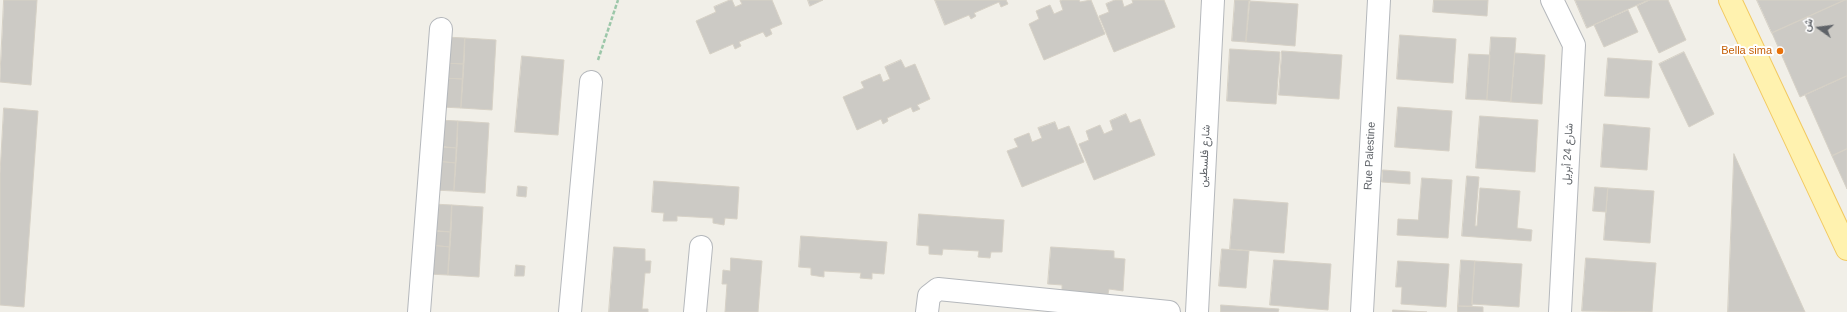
<!DOCTYPE html>
<meta charset="utf-8">
<style>
body{margin:0}
#map{position:relative;width:1847px;height:312px;overflow:hidden;background:#f1efe8;font-family:Helvetica,Vazirmatn,sans-serif}
canvas{display:block}
.north{position:absolute;left:1799px;top:8px;width:40px;height:40px;-webkit-text-stroke:3px #fff;paint-order:stroke;rotate:284deg;font-size:11px;font-weight:700;line-height:16px;text-align:center;color:#5f6368}
.north::after{content:'';display:block;margin:auto;width:14px;height:18px;background:#5f6368;clip-path:polygon(50% 0,100% 100%,50% 72%,0 100%)}
</style>
<div id="map">
<canvas width="1847" height="312"></canvas>
<div class="north">ش</div>
</div>
<script>
const context = document.querySelector('canvas').getContext('2d');
context.lineJoin = 'round';
function fill(path, color) { context.fillStyle = color; context.fill(path, 'evenodd'); }
function trace(path, color, width, dash) { context.strokeStyle = color; context.lineWidth = width; context.lineCap = dash ? 'butt' : 'round'; context.setLineDash(dash || []); context.stroke(path); }
function drawText(font, color, halo, rows, align = 'center') {
  context.font = font + ' Helvetica,Vazirmatn,sans-serif'; context.lineWidth = 4; context.setLineDash([]); context.textBaseline = 'middle'; context.strokeStyle = halo; context.fillStyle = color; for (const [text, x, y, turn = 0] of rows) {
    context.save(); context.translate(x, y); context.rotate((+turn || 0) * Math.PI / 180); context.textAlign = isNaN(turn) ? turn : align; if (halo) context.strokeText(text, 0, 0); context.fillText(text, 0, 0); context.restore();
  }
}
const building = new Path2D(`
 M4,0H37L31,85L0,82Z
 M730,0H732L735,7L742,4L740,0H772L782,24L770,29L772,34L766,37L763,32L739,42L741,46L735,49L733,44L710,54L696,21L716,12L714,7Z
 M808,0H823L810,6Z
 M935,0H1006L1008,4L1001,7L999,2L974,13L976,16L971,19L969,15L945,25Z
 M1062,0H1079L1080,2L1091,0L1105,34L1044,60L1029,24L1039,19L1036,11L1050,5L1054,14L1063,10L1060,1Z
 M1115,0H1122L1124,7L1133,3L1132,0H1164L1175,27L1114,52L1099,16L1109,12L1106,4Z
 M1235,0H1250L1246,42L1232,41Z
 M1434,0H1488L1487,16L1433,12Z
 M1575,0H1648L1587,28Z
 M1650,0H1668L1686,40L1659,53L1637,6Z
 M1757,0H1845L1772,33Z
 M1845,0H1847V76L1800,97L1772,33Z
 M1249,1L1298,4L1295,46L1246,42Z
 M1628,10L1638,32L1604,47L1594,25Z
 M1400,35L1456,39L1453,83L1397,79Z
 M445,37L465,38L464,64L444,63Z
 M1491,37L1516,38L1511,102L1487,100Z
 M465,38L496,40L492,110L461,108Z
 M1230,49L1280,52L1276,104L1227,101Z
 M1282,51L1342,55L1339,99L1279,95Z
 M1684,52L1714,114L1689,127L1659,64Z
 M1515,53L1545,55L1542,104L1511,102Z
 M1469,54L1490,55L1487,100L1466,99Z
 M522,56L564,60L558,135L515,132Z
 M1608,58L1652,61L1649,98L1605,96Z
 M901,60L905,68L915,64L930,99L917,105L920,109L913,112L911,107L887,118L888,121L883,124L881,119L857,130L843,97L864,88L861,82L880,74L883,82L890,79L885,67Z
 M443,63L464,64L463,79L442,78Z
 M1847,76V149L1832,156L1805,95Z
 M442,78L463,79L461,108L441,107Z
 M1398,107L1452,111L1449,151L1395,147Z
 M4,108L38,111L24,307L0,305V174Z
 M1126,114L1130,123L1140,119L1155,155L1094,180L1079,144L1089,140L1086,131L1100,125L1104,134L1113,130L1110,121Z
 M1480,116L1538,120L1535,172L1476,168Z
 M438,120L458,121L457,148L437,147Z
 M458,121L489,123L485,193L454,191Z
 M1055,122L1058,130L1069,126L1084,162L1022,187L1007,151L1018,147L1014,139L1029,133L1032,142L1042,138L1038,128Z
 M1604,124L1650,128L1647,170L1601,167Z
 M437,146L457,148L456,163L435,161Z
 M1847,149V189L1832,156Z
 M1734,154L1805,312H1728Z
 M435,161L456,163L454,191L434,190Z
 M1383,170L1410,172V184L1382,182Z
 M1467,176L1479,177L1475,226H1477L1480,188L1520,191L1517,228L1532,230L1531,241L1462,236Z
 M1422,178L1452,180L1448,238L1397,235L1398,219L1418,220Z
 M654,181L739,187L737,219L725,218L724,225L713,223V218L677,216V221H663L664,213L652,212Z
 M518,186L527,187L526,197L517,196Z
 M1595,187L1608,188L1606,212L1593,211Z
 M1608,188L1654,191L1650,243L1604,240Z
 M1234,199L1288,203L1284,253L1230,249Z
 M433,204L452,205L451,232L431,231Z
 M452,205L483,207L479,277L448,275Z
 M919,214L1004,220L1002,252H991L990,258L978,257L979,251L943,249L942,255L929,254V246L917,245Z
 M430,230L451,232L450,247L430,245Z
 M801,236L887,242L884,274L872,273V279L860,278L861,273L824,271V277L811,275V268L799,267Z
 M430,245L450,247L448,275L428,274Z
 M614,247L645,249V261H651L650,273H645L642,309H648V312H609Z
 M1051,247L1114,251V258L1125,259L1123,291L1109,289L1108,294L1062,291V285L1048,284Z
 M1222,249L1249,251L1246,288L1219,286Z
 M731,258L762,261L758,312H725L727,284H722L723,270L730,271Z
 M1586,258L1656,263L1652,312L1582,311Z
 M1274,260L1331,264L1328,310L1270,305Z
 M1461,260L1475,261L1472,306H1458Z
 M1398,261L1449,264L1446,307L1401,304L1402,287H1396Z
 M1475,261L1522,264L1519,307L1472,304Z
 M516,265L525,266L524,276H515Z
 M1221,305L1279,309L1278,312H1221Z
 M1458,306L1483,307V312H1458Z
 M1393,310L1427,312H1393Z`);
const path = new Path2D(`
 M598,60L618,0`);
const minor = new Path2D(`
 M1552,0L1574,45L1560,312
 M419,312L441,29
 M570,312L591,82
 M695,312L701,247
 M927,312L929,296L938,289L1169,312
 M1197,312L1213,0
 M1362,312L1379,0`);
const major = new Path2D(`
 M1730,0L1847,249`);
const markers = [
 [1780,51,4,"#e8710a"]
];
const foodNames = [
 ["Bella sima",1772,51]
];
const streetNames = [
 ["شارع 24 أبريل",1568,154,-87],
 ["شارع فلسطين",1205,156,-87],
 ["Rue Palestine",1370,156,-87]
];
fill(building, '#cccac5');
trace(building, '#d6d1c6', 1);
trace(minor, '#b5b8bc', 24);
trace(major, '#f2c960', 24);
trace(path, '#9cc7a9', 2.5, [4, 2]);
trace(minor, '#fff', 22);
trace(major, '#fff2af', 22);
for (const [x, y, r, color] of markers) { const dot = new Path2D(); dot.arc(x, y, r, 0, 2 * Math.PI); context.fillStyle = color; context.fill(dot); trace(dot, '#fff', 1.5); }
drawText('11px', '#c56008', '#fff', foodNames, 'right');
drawText('11px', '#5f6368', '#fff', streetNames);
</script>
